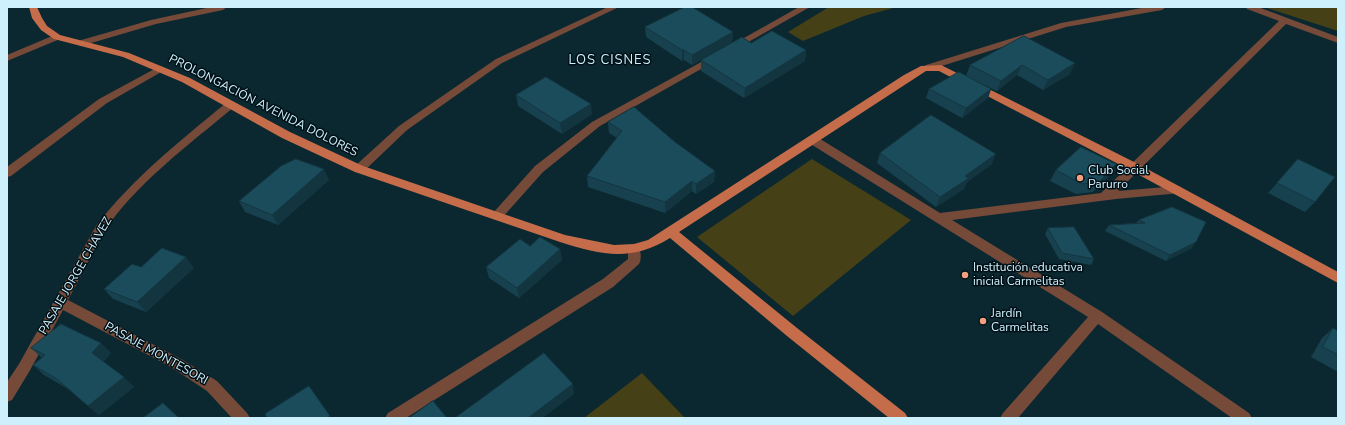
<!DOCTYPE html>
<meta charset="utf-8">
<style>
body{margin:0}
#map{position:relative;width:1345px;height:425px;overflow:hidden;background:#0b2831;font-family:"Nunito Sans",sans-serif}
canvas{display:block}
.frame{position:absolute;inset:0;border:8px solid #cef0fc;pointer-events:none}
</style>
<div id="map">
<canvas width="1345" height="425"></canvas>
<div class="frame"></div>
</div>
<script>
const context = document.querySelector('canvas').getContext('2d');
context.lineJoin = 'round';
function fill(path, color) { context.fillStyle = color; context.fill(path, 'evenodd'); }
function trace(path, color, width, dash) { context.strokeStyle = color; context.lineWidth = width; context.lineCap = dash ? 'butt' : 'round'; context.setLineDash(dash || []); context.stroke(path); }
function drawText(font, color, halo, rows, align = 'center') {
  context.font = font + ' "Nunito Sans",sans-serif'; context.lineWidth = 3; context.setLineDash([]); context.textBaseline = 'middle'; context.strokeStyle = halo; context.fillStyle = color; for (const [text, x, y, turn = 0] of rows) {
    context.save(); context.translate(x, y); context.rotate((+turn || 0) * Math.PI / 180); context.textAlign = isNaN(turn) ? turn : align; if (halo) context.strokeText(text, 0, 0); context.fillText(text, 0, 0); context.restore();
  }
}
const green = new Path2D(`
 M829,7H897L864,16L803,41L788,32Z
 M1264,7H1338V31Z
 M812,159L911,220L793,316L697,237Z
 M642,373L685,418H584Z`);
const minor = new Path2D(`
 M211,7H227L223,10L156,24L81,46L76,43L78,41L151,20Z
 M608,7H619L502,63L407,130L363,172H355L353,169L355,166L399,126L496,59Z
 M799,7H810L736,49H730L728,47Z
 M1147,7H1166L1162,10L1066,27L932,69L929,70L924,67L926,65L1061,23Z
 M1246,7H1258L1338,37V43L1286,24L1118,191L1177,186L1181,187L1183,190L1181,193L1116,199L952,220L1102,312L1249,413L1252,418H1232L1098,324L1018,418H1000L1003,413L1088,317L809,143L808,140L809,137H817L940,213L1101,193L1279,21L1247,9Z
 M57,34L62,37L60,39L7,61V55Z
 M714,55L719,58L717,60L600,126L543,172L501,219L497,220L493,219L491,216L493,213L535,166L592,122Z
 M160,66L163,67L165,69L163,71L107,103L11,176L7,177V167L99,99Z
 M230,102L235,105L234,107C191,143 134,185 104,232C91,254 80,278 68,300L181,359L217,381L247,413L250,418H232L207,391L171,367L63,310L29,372L12,400L7,402V382L19,364L96,226C133,178 180,141 226,103Z
 M634,244L638,246C641,251 642,259 639,264L613,287L406,418H385L388,413L603,279L628,259V249L630,246Z`);
const major = new Path2D(`
 M29,7H37L42,18L47,26L60,35L129,53L190,78L290,132L363,166L565,235L614,245L634,244L648,240L904,75L921,66L941,65L1138,164L1338,272V283L1130,170L939,71H926L679,232L797,328L905,413L908,418H889L787,336L670,238C632,262 601,255 560,242L355,172L282,138L182,82L123,57L54,39L41,30L32,18Z`);
const wall = new Path2D(`
 M645,27L733,32L732,42L692,65L684,60L682,61L646,37Z
 M1024,36L1070,74L1043,90L1017,75L997,91L976,81L991,89L988,98L962,118L926,98L929,89L966,76L970,65Z
 M751,43L806,50L805,61L744,98L701,71V60Z
 M516,95L592,114L562,134L518,106Z
 M608,122L675,142L715,171L714,182L696,194L692,191L665,213L588,187L587,176L617,138L609,133Z
 M880,153L992,164L967,182L964,189L936,207L877,163Z
 M1056,170L1110,175L1093,192L1076,194L1050,181Z
 M329,180L278,225L245,212L239,201Z
 M1277,183L1315,202L1305,212L1268,193Z
 M1139,220L1192,248L1166,261L1105,231L1109,225L1136,223Z
 M1048,228L1094,259L1091,265L1059,259L1045,234Z
 M530,246L560,249L562,260L519,298L489,278L486,267Z
 M141,267L194,268L146,312L113,299L104,289Z
 M1333,328L1338,331V372L1311,357L1322,338Z
 M31,348L111,353L103,362L134,387L99,415L68,389L44,375L33,365L42,358Z`);
const shadedWall = new Path2D(`
 M733,32L732,42L692,65V55Z
 M682,50H684V60L682,61Z
 M806,50L805,61L744,98L745,88Z
 M1075,63L1070,74L1043,90L1048,80Z
 M1022,65L1017,75L997,91L1001,81Z
 M991,89L988,98L962,118L966,108Z
 M591,104L592,114L562,134L560,123Z
 M996,154L992,164L967,182L964,189L936,207L940,197L965,176Z
 M1116,164L1110,175L1093,192L1099,182Z
 M324,169L329,180L278,225L272,215Z
 M715,171L714,182L696,194V184Z
 M692,181V191L665,213V202Z
 M1196,242L1192,248L1166,261L1170,255Z
 M560,249L562,260L519,298L517,288Z
 M186,257L194,268L146,312L137,302Z
 M101,343L111,353L102,363L92,353Z
 M124,377L134,387L99,415L88,406Z
 M573,384L574,394L543,418H528Z`);
const building = new Path2D(`
 M685,7H692L733,32L692,55L684,50H682L645,27Z
 M772,31L806,50L745,88L701,60L742,37L751,43Z
 M1024,36L1075,63L1048,80L1022,65L1001,81L970,65Z
 M959,72L991,89L966,108L929,89Z
 M546,77L591,104L560,123L516,95Z
 M634,107L675,142L715,171L696,184L692,181L665,202L587,176L622,131L608,122Z
 M931,115L996,154L965,176L969,178L940,197L880,153Z
 M1081,147L1116,164L1099,182L1082,184L1056,170Z
 M296,159L324,169L272,215L239,201L281,166Z
 M1298,159L1335,177L1315,202L1277,183Z
 M1172,207L1206,222L1196,242L1170,255L1109,225L1145,223L1139,220Z
 M1074,227L1094,259L1062,253L1048,228Z
 M540,237L560,249L517,288L486,267L520,239L530,246Z
 M162,248L186,257L137,302L104,289L132,264L141,267Z
 M61,324L101,343L92,353L124,377L88,406L57,379L33,365L45,355L31,348Z
 M1333,328L1338,331V355L1323,347Z
 M544,353L573,384L528,418H455Z
 M309,386L330,416L327,418H267L265,414Z
 M433,401L447,418H409Z
 M163,403L179,418H143Z`);
const markers = [
 [1080,178,4,"#f2a080"],
 [965,275,4,"#f2a080"],
 [983,321,4,"#f2a080"]
];
const streetNames = [
 ["PROLONGACIÓN AVENIDA DOLORES",263,106,27],
 ["PASAJE JORGE CHAVEZ",76,276,-60],
 ["PASAJE MONTESORI",156,354,29]
];
const poiNames = [
 ["Club Social",1088,171],
 ["Parurro",1088,185],
 ["Institución educativa",973,268],
 ["inicial Carmelitas",973,282],
 ["Jardín",991,314],
 ["Carmelitas",991,328]
];
const neighbourhoodNames = [
 ["LOS CISNES",610,61]
];
fill(green, '#454016');
fill(minor, '#754a39');
fill(major, '#c56d4a');
fill(wall, '#17414e');
fill(shadedWall, '#133540');
fill(building, '#1b4c5b');
trace(building, '#133540', 1);
for (const [x, y, r, color] of markers) { const dot = new Path2D(); dot.arc(x, y, r, 0, 2 * Math.PI); context.fillStyle = color; context.fill(dot); trace(dot, '#001016', 1.5); }
drawText('12px', '#cef0fc', '#001016', streetNames);
drawText('12px', '#cef0fc', '#001016', poiNames, 'left');
context.letterSpacing = '1px';
drawText('13px', '#cef0fc', '#001016', neighbourhoodNames);
context.letterSpacing = '0px';
</script>
